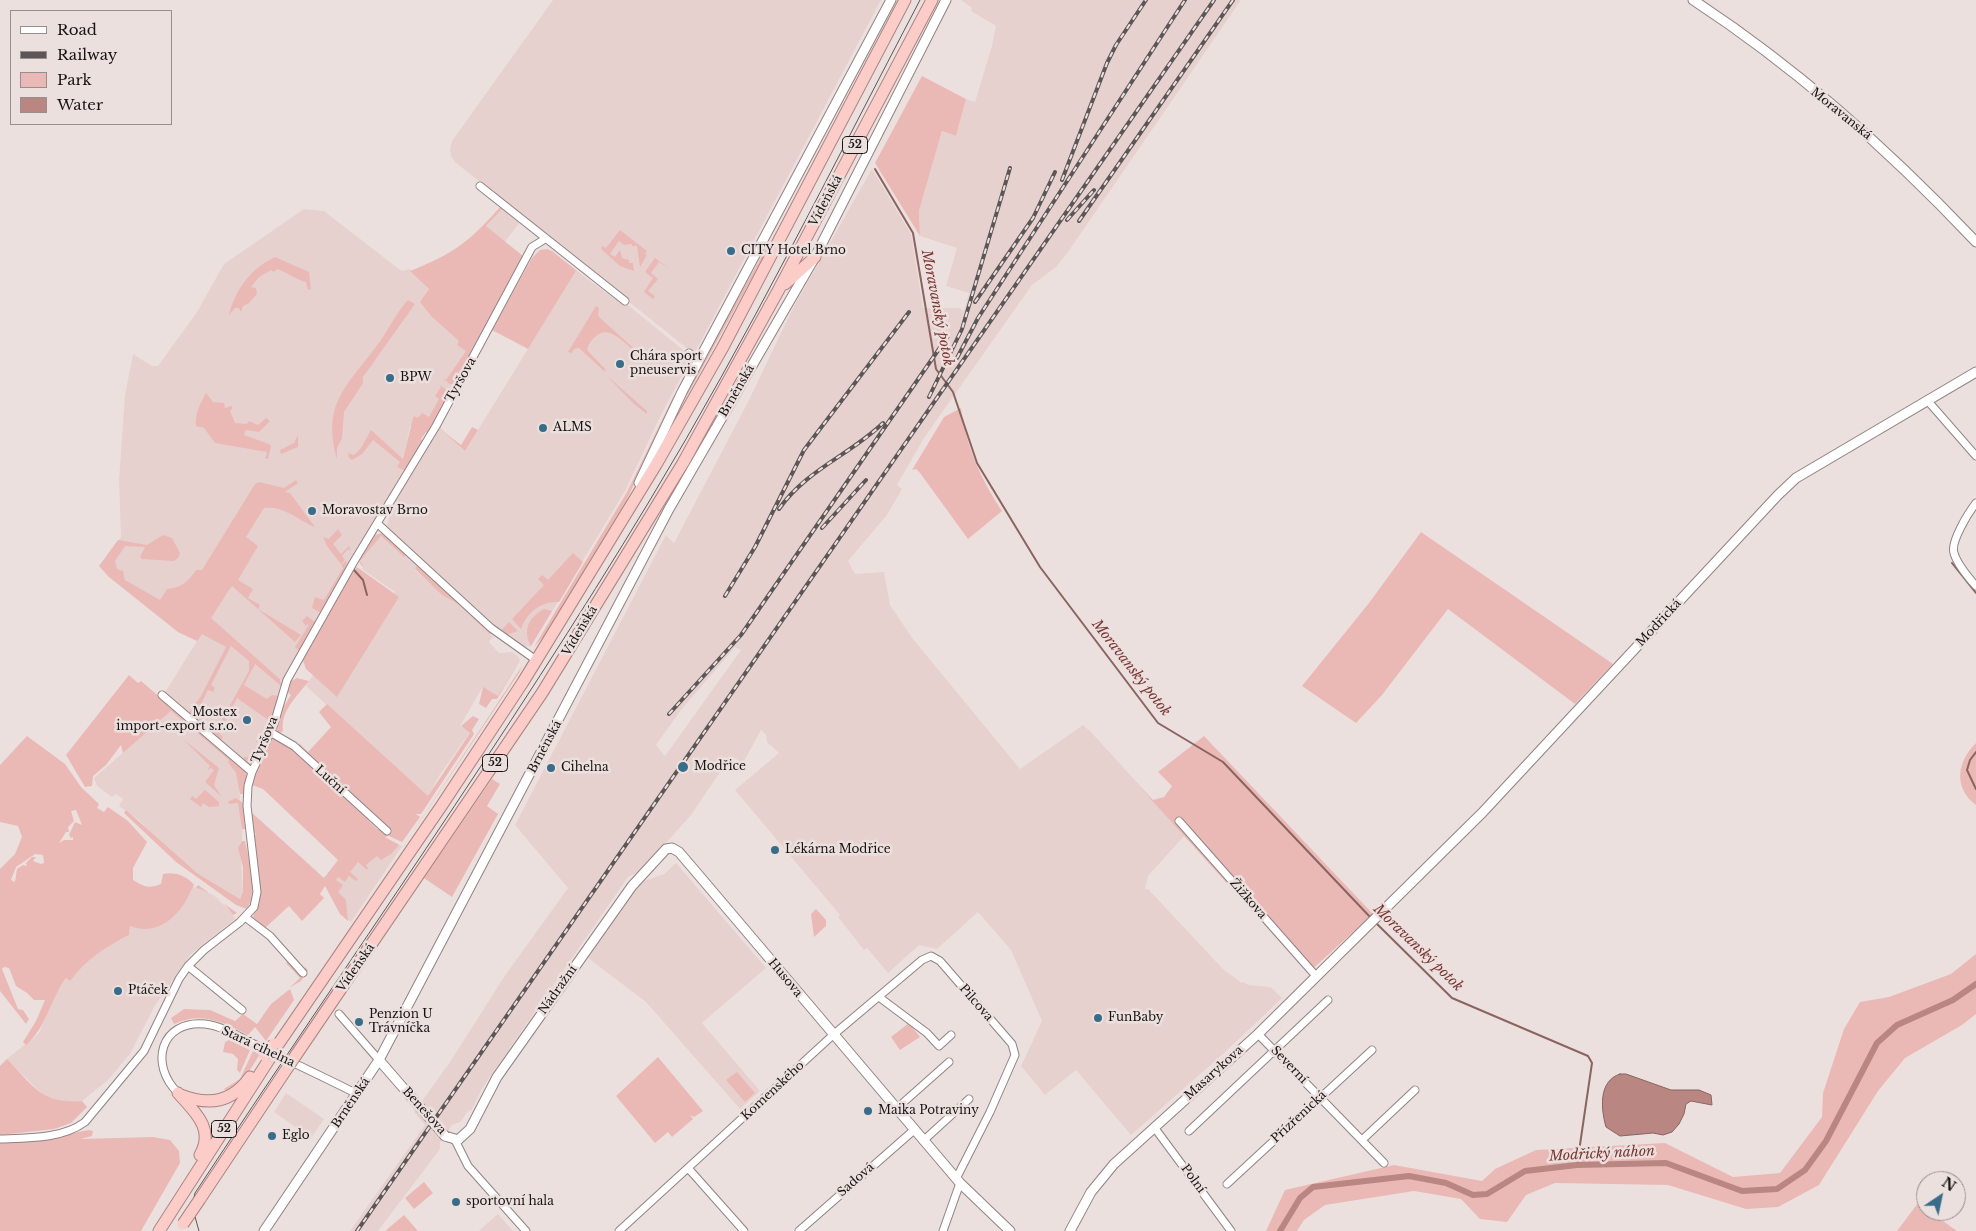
<!DOCTYPE html>
<meta charset="utf-8">
<style>
body{margin:0}
#map{position:relative;width:1976px;height:1231px;overflow:hidden;background:#ece0de;font-family:"Libre Baskerville",serif}
canvas{display:block}
.legend{position:absolute;left:10px;top:10px;width:162px;height:115px;box-sizing:border-box;background:#ece0de;border:1px solid #978e8d;margin:0;padding:6px 9px;list-style:none;font-size:15px;color:#181414}
.legend li{display:flex;align-items:center;gap:10px;height:25px}
.legend b{width:25px;border:1px solid #978e8d}
.north{position:absolute;left:1916px;top:1171px;width:50px;height:50px;box-sizing:border-box;background:#ece0de;border:1px solid #978e8d;border-radius:50%;rotate:34deg;font-size:14px;font-weight:700;line-height:20px;text-align:center;color:#181414}
.north::after{content:'';display:block;margin:auto;width:18px;height:22px;background:#386c89;clip-path:polygon(50% 0,100% 100%,50% 72%,0 100%)}
</style>
<div id="map">
<canvas width="1976" height="1231"></canvas>
<ul class="legend">
<li><b style="height:6px;background:#fff"></b>Road</li>
<li><b style="height:6px;background:#5d5656"></b>Railway</li>
<li><b style="height:14px;background:#ebb9b5"></b>Park</li>
<li><b style="height:14px;background:#b98681"></b>Water</li>
</ul>
<div class="north">N</div>
</div>
<script>
const context = document.querySelector('canvas').getContext('2d');
context.lineJoin = 'round';
function fill(path, color) { context.fillStyle = color; context.fill(path, 'evenodd'); }
function trace(path, color, width, dash) { context.strokeStyle = color; context.lineWidth = width; context.lineCap = dash ? 'butt' : 'round'; context.setLineDash(dash || []); context.stroke(path); }
function drawText(font, color, halo, rows, align = 'center') {
  context.font = font + ' "Libre Baskerville",serif'; context.lineWidth = 5; context.setLineDash([]); context.textBaseline = 'middle'; context.strokeStyle = halo; context.fillStyle = color; for (const [text, x, y, turn = 0] of rows) {
    context.save(); context.translate(x, y); context.rotate((+turn || 0) * Math.PI / 180); context.textAlign = isNaN(turn) ? turn : align; if (halo) context.strokeText(text, 0, 0); context.fillText(text, 0, 0); context.restore();
  }
}
const built = new Path2D(`
 M553,0H881L694,354L455,162L451,156L450,149L452,141Z
 M961,0H1241L1068,252L1056,267L1032,285L924,438L897,485L902,489L887,515L848,561L855,574L884,572L890,605L913,639L1020,769L1083,725L1091,732L1185,835L1148,876L1145,889H1148L1223,969L1242,983L1244,982L1248,985L1271,987L1282,998L1223,1054L1131,1135L1076,1070L1045,1095L1021,1066L1042,1021L1011,950L978,912L937,949L919,945L888,973L867,948L864,950L838,917L840,915L735,790L779,753L767,742L766,735L761,730L743,763L731,756L691,815L641,871L628,877L483,1087L471,1111L469,1110L460,1122L452,1125L440,1143V1149L378,1231H350L425,1125L414,1112L450,1062L504,977L568,888L515,825L666,535L674,543L748,402L794,306L872,169L911,234L923,308H959L964,311L969,293L946,286L957,248L920,236L919,211L942,131L956,136L966,99L975,102L992,46L996,26L971,11L972,8ZM735,647L741,650L665,756L656,745L681,710Z
 M503,208L520,222L504,243L486,226Z
 M304,209L324,211L395,266L402,271L410,269L429,289L421,303L431,316L471,350L448,400L424,429L410,426L404,456L406,471L356,550L282,684L280,679L211,619L230,642L282,687L271,722L251,766H248L164,694L197,641L178,632L109,577L99,566L121,537L119,480L125,395L133,354L152,366H158L197,312L224,264Z
 M576,271L622,304L624,302L692,357L662,413L625,491L531,646L526,647L499,633L393,535L387,526L392,505L440,427L465,451Z
 M381,536L404,557L407,555L417,565L415,570L443,595L458,604L493,637L489,642L499,653L512,652L518,656L520,661L498,697L482,688L460,726L470,732L439,776L428,797L306,686L313,675L395,592L362,569L363,567L360,561Z
 M171,711L237,766L242,820V841L240,844L243,892L240,899L197,873L162,844L139,820L119,806L123,799L116,794L112,797L97,786L94,778Z
 M384,837L402,846L351,922L340,914L323,878Z
 M676,863L766,968L702,1023L760,1091L740,1109L646,1002L588,958L641,882L664,874Z
 M193,887L204,889L230,910L235,919L191,954L154,1007L130,1054L108,1080L82,1101L65,1102L44,1096L7,1059L39,1033L57,992L77,962L129,935L130,926L149,929Z
 M286,1093L324,1119L311,1138L274,1112Z
 M498,1214L513,1231H479L483,1227Z`);
const green = new Path2D(`
 M922,76L966,99L956,136L942,131L919,211L920,236L875,163Z
 M501,206L503,208L486,226L523,256L455,384H450L442,378L446,380L466,351L457,345L459,341L431,316L420,302L429,289L410,271C455,253 469,242 501,206Z
 M620,230L647,251L645,254L647,255L640,267L637,246H632V244L624,245L619,241L610,254L615,257L620,250L622,258L629,260V263H633L634,271L620,266L601,249L602,246L606,248Z
 M769,243V247L672,423L687,389Z
 M547,249L552,251L587,279L576,271L528,349L492,330L532,258L540,250Z
 M275,257L309,272L311,289L308,290L306,282C296,280 287,272 277,269L274,272L271,270L259,277L251,287L256,288L257,294L249,303L243,306L241,312L239,308H235L229,315C235,290 251,268 275,257Z
 M655,258L671,270L659,262L651,273L658,279L648,291L655,296L653,299L644,292L653,278L645,272Z
 M408,300L415,304L363,377V383L344,412L342,438L337,448V459C322,405 345,388 375,348C387,333 395,314 408,300Z
 M596,306L599,308L598,315L600,318L640,354C625,347 611,322 595,337C591,340 588,345 587,350L606,370L604,371L579,348L574,349L572,353L568,352Z
 M606,375L647,411V414L634,404Z
 M438,384L447,390L449,396L428,435L426,432L421,439L424,442L406,471L397,467L400,462L373,440L362,454L352,460L349,458L348,453L354,455L361,448L371,430L403,459L413,418L414,416L418,418L422,413L429,417L439,399L435,396L441,387Z
 M206,393L213,402L224,403L225,408L231,406L233,408L230,411L235,423L247,424L249,421L258,425L266,418L270,421L259,432L246,430L244,435L269,444L271,446L268,459L264,457H266L267,452L215,443L204,428L196,426C195,413 200,404 206,393Z
 M674,395L675,399L626,501L544,636L534,647L627,492Z
 M961,408C966,447 981,479 1002,511L968,539L920,473L916,469L912,470L944,417Z
 M472,427L478,430L465,451L444,432L461,445Z
 M298,435V447L281,454L280,450L294,443Z
 M296,480L298,483L285,492L290,493L315,527C299,521 284,505 264,508L246,537L258,546L238,580L253,589L248,598L260,605L258,609L301,635L295,642L232,586L229,590L211,618L280,679L282,687L255,664L244,685L267,699L272,695L279,696L271,722L237,698L219,733L223,737L221,741L214,734L249,671V661L231,646L211,685L215,688L213,692L208,690L195,716L206,722L203,728L189,716V712L201,696L226,647L202,634L197,641L178,632L109,577L99,566L118,540L147,545L163,535L172,538L180,553L178,558L174,561L142,559L140,557L145,547L125,546L115,561L117,569L123,571L125,580L160,600L167,589C181,588 189,581 196,570H202L255,484L259,482L284,488Z
 M338,529L342,535L333,544L341,554L349,546L351,551L348,549L342,556L345,560L341,564L327,546L323,537L329,539Z
 M1421,532L1613,664L1575,704L1448,609L1382,695L1356,723L1302,686L1369,603Z
 M382,533L389,537L492,632L490,634L493,637L458,604L442,595L415,569L417,565L407,555L404,557L381,536L360,561L364,567L361,565L359,561L375,535Z
 M573,553L583,562L559,602C541,601 527,612 521,629L512,619L544,585L538,579L542,575L548,580Z
 M346,561L347,568L321,613L312,608L315,597L324,600L343,568L341,565Z
 M357,567L399,597L337,697L306,669L302,658L353,571Z
 M544,609L552,611L531,646C522,630 529,617 544,609Z
 M307,616L315,622L299,651L295,647L308,626V623L306,626L302,621Z
 M509,622L518,631L506,635L499,633Z
 M520,661L497,699H492L486,708L479,704L483,687L498,696Z
 M522,666L519,673L404,845Z
 M129,675L138,683L141,681L245,770L247,776L244,794H240L236,773L228,762L229,760L171,711L123,753L121,745L106,765L93,776L92,786L85,787L66,755Z
 M297,678L309,681C298,695 280,711 283,731L279,733L276,729L281,711L291,695L286,691L291,681Z
 M327,704L428,796L470,733L461,726L473,716L479,719L472,730L474,734L421,814H416L420,817L402,842L389,836L385,837L399,845L391,854L381,860L377,856L366,865L368,868L367,870L358,862L350,872L358,879L356,881L349,876L345,882L338,877L336,880L343,885L338,892L346,900L348,921L340,914L325,886L320,894L324,898L302,921L289,906L265,928L253,917L261,894L253,836L256,834L252,830L250,811L324,878L338,860L263,789L252,785L254,775L271,738L289,745L370,819L368,820L377,829L380,828L366,811L368,808L364,809L300,748L299,743L308,752L331,727L319,712Z
 M260,735L262,740L249,765L244,761V757H249L259,744L256,741Z
 M27,736L65,764L81,787L99,804L97,808L104,812L108,807L128,821L147,842L133,868V880C145,887 148,889 161,884L163,874C174,871 188,876 194,885C190,891 188,898 184,904C172,922 153,935 130,926L129,935C107,946 85,960 70,981L66,978C49,1002 48,1025 26,1045L23,1042L36,1021L45,1000H34L27,993L16,986L9,968L4,967L2,969L18,1009L23,1010L29,1019L26,1024L0,991V869L15,854L22,837L18,826L0,822V765ZM76,810L82,825L75,822L69,835L71,838L73,837V840H64L59,843L66,832H69L68,827L74,821L71,811ZM35,854L43,855L44,863L41,864L33,861L36,857H32L26,863L27,866L23,865L17,869L15,882L11,880L16,867Z
 M1204,736L1373,914L1308,973L1139,786L1153,800L1164,797L1172,786L1158,772Z
 M183,739L219,768L214,785L221,796L205,782L214,770L211,768L207,770L210,766Z
 M1976,743V805C1953,788 1957,761 1976,743Z
 M492,779L500,784L487,806L498,814L452,897L424,878Z
 M205,790L219,802V806L209,807L203,803L201,807L190,799L192,796L196,799Z
 M236,798L243,803L245,829H242L238,803L230,804L227,802Z
 M126,810L197,873L240,899L243,892V867L238,848L242,841H245C249,860 258,892 247,909L236,905L176,862L124,813Z
 M198,885L237,913L233,915C226,903 209,890 196,888Z
 M816,909L826,920V926L814,937L811,914Z
 M1976,954V1014L1962,1025L1905,1058L1878,1091L1819,1185L1778,1207L1746,1209L1668,1185L1555,1183L1526,1195L1507,1222L1480,1219L1461,1199L1414,1191L1325,1205L1304,1220L1297,1231H1266L1285,1190L1394,1165L1482,1181L1495,1169L1536,1150L1665,1143L1733,1177L1780,1173L1822,1117L1823,1093L1844,1029L1860,1002L1889,997L1951,974Z
 M289,961L303,970L305,967L308,970L301,981L289,988L300,978L286,963Z
 M290,989L294,1000L266,1041L255,1027L248,1035C222,1022 202,1011 174,1024L171,1018L184,1009L210,1010L235,1021L243,1014L257,1024L271,1004Z
 M909,1023L920,1037L900,1050L891,1037Z
 M229,1040L250,1050L240,1073L237,1070L238,1059L233,1054L223,1052L225,1042Z
 M253,1051L260,1054L243,1081L228,1094L224,1089L240,1079Z
 M658,1057L703,1111L694,1117L690,1115L693,1119L672,1137L668,1132L655,1143L616,1096Z
 M7,1059C34,1086 40,1104 82,1101L87,1107L71,1123L54,1129L0,1135V1066Z
 M737,1072L755,1093L745,1102L726,1080Z
 M89,1130L93,1131L92,1136L81,1139L153,1137L170,1140L179,1151L180,1163L141,1231H0V1142L40,1139Z
 M424,1182L433,1193L414,1209L405,1198Z
 M1918,1203L1926,1211H1929L1957,1231H1897Z
 M404,1215L418,1231H385Z`);
const water = new Path2D(`
 M1620,1074H1626L1671,1090H1699L1711,1095L1712,1105L1691,1101L1686,1104L1684,1114L1679,1124L1672,1132L1663,1135L1653,1133L1620,1136L1606,1127C1601,1109 1598,1081 1620,1074Z`);
const stream = new Path2D(`
 M875,169L913,233L936,369L953,392L977,463L1040,567L1158,723L1223,762L1371,918
 M1952,563L1976,593
 M353,569L363,580L367,595
 M1976,752L1970,760L1967,770L1976,789
 M1376,923L1452,998L1588,1056L1592,1063L1577,1165`);
const canal = new Path2D(`
 M1280,1231L1300,1198L1313,1187L1409,1176L1446,1183L1473,1195L1487,1194L1525,1171L1577,1165L1666,1163L1742,1191L1777,1189L1805,1170L1826,1141L1877,1043L1897,1025L1953,1000L1976,984`);
const minor = new Path2D(`
 M480,186L625,301
 M689,353L699,361
 M1927,400L1976,456
 M1976,503C1969,512 1950,542 1954,553C1957,564 1968,577 1976,586
 M378,524L491,628L536,660
 M162,695L252,772
 M270,732L294,746L387,831
 M1179,821L1316,976
 M245,917L270,936L303,973
 M188,966L242,1010
 M879,997L927,1033L939,1046L951,1035
 M339,1014L379,1060
 M1258,1034L1384,1163
 M178,1093C149,1065 160,1020 205,1024C223,1026 241,1038 258,1046C291,1062 324,1077 357,1094
 M896,1109L949,1062
 M1154,1127L1231,1231
 M1189,1131L1328,1000
 M0,1139C28,1138 62,1139 85,1122L144,1051L179,979L188,966L204,950L240,922L254,907L257,892L247,806L248,786L252,772L274,724L287,680L353,563L436,426L532,247L545,239
 M455,1140L468,1166L526,1231
 M1362,1140L1415,1090
 M923,1141L969,1099
 M688,1168L744,1231
 M1227,1184L1372,1050
 M619,1231L833,1035L922,960L931,956L940,961L1012,1044L1015,1055L990,1112L956,1179
 M799,1231L914,1130
 M943,1231L960,1183`);
const tertiary = new Path2D(`
 M1693,0C1797,68 1891,152 1976,242
 M639,483L682,392L891,0
 M379,1060L419,1106
 M445,1136L458,1140L470,1129L497,1077L632,886L666,849L672,848L679,852L702,879L960,1183L1010,1231
 M264,1231L379,1060L669,509L815,257L946,0
 M1070,1231L1091,1192L1114,1164L1258,1034L1482,813L1778,495L1796,478L1976,372`);
const trunk = new Path2D(`
 M785,284L815,257
 M277,1046L442,805L523,682L657,463L723,347L905,0
 M296,1055L542,693L683,463L778,291L932,0
 M178,1093C195,1112 215,1129 200,1155
 M181,1095C208,1106 232,1103 250,1077
 M200,1199L288,1067
 M159,1231L270,1058`);
const tram = new Path2D(`
 M199,1231L192,1206L195,1193C347,962 507,737 650,500C748,338 832,168 920,0`);
const rail = new Path2D(`
 M1062,180L1107,63L1116,45L1146,0
 M1067,220L1094,190
 M1079,221L1233,0
 M975,302L1033,218L1055,172
 M957,358L978,318L1185,0
 M929,397L962,329L1010,168
 M779,509C806,470 850,455 883,423
 M822,528L866,480
 M725,596L755,547L804,450L909,312
 M669,714L741,635L948,336
 M357,1231L1214,0`);
const tertiaryBridge = new Path2D(`
 M419,1106L445,1136`);
const trunkBridge = new Path2D(`
 M264,1055L274,1044
 M288,1067L296,1055
 M183,1224L200,1199`);
const markers = [
 [731,251,5,"#386c89"],
 [620,364,5,"#386c89"],
 [390,378,5,"#386c89"],
 [543,428,5,"#386c89"],
 [312,511,5,"#386c89"],
 [247,720,5,"#386c89"],
 [683,767,6,"#386c89"],
 [551,768,5,"#386c89"],
 [775,850,5,"#386c89"],
 [118,991,5,"#386c89"],
 [1098,1018,5,"#386c89"],
 [359,1022,5,"#386c89"],
 [868,1111,5,"#386c89"],
 [272,1136,5,"#386c89"],
 [456,1202,5,"#386c89"]
];
const shields = [
 [855,145,25],
 [495,763,25],
 [224,1129,25]
];
const shieldNames = [
 ["52",855,145],
 ["52",495,763],
 ["52",224,1129]
];
const streetNames = [
 ["Moravanská",1841,114,39],
 ["Vídeňská",826,201,-62],
 ["Tyršova",461,380,-61],
 ["Brněnská",737,391,-60],
 ["Modřická",1659,623,-47],
 ["Vídeňská",580,631,-59],
 ["Tyršova",265,740,-67],
 ["Brněnská",545,747,-62],
 ["Luční",330,780,42],
 ["Žižkova",1248,899,49],
 ["Vídeňská",356,968,-55],
 ["Husova",785,978,50],
 ["Nádražní",558,990,-55],
 ["Pilcova",976,1003,49],
 ["Stará cihelna",258,1047,25],
 ["Severní",1289,1065,46],
 ["Masarykova",1214,1073,-42],
 ["Komenského",773,1091,-43],
 ["Brněnská",351,1103,-56],
 ["Benešova",424,1111,48],
 ["Přízřenická",1299,1117,-43],
 ["Polní",1193,1179,54],
 ["Sadová",856,1180,-41]
];
const poiNames = [
 ["CITY Hotel Brno",741,251],
 ["Chára sport",630,357],
 ["pneuservis",630,371],
 ["BPW",400,378],
 ["ALMS",553,428],
 ["Moravostav Brno",322,511],
 ["Mostex",237,713,"right"],
 ["import-export s.r.o.",237,727,"right"],
 ["Modřice",694,767],
 ["Cihelna",561,768],
 ["Lékárna Modřice",785,850],
 ["Ptáček",128,991],
 ["Penzion U",369,1015],
 ["Trávníčka",369,1029],
 ["FunBaby",1108,1018],
 ["Maika Potraviny",878,1111],
 ["Eglo",282,1136],
 ["sportovní hala",466,1202]
];
const waterNames = [
 ["Moravanský potok",937,308,79],
 ["Moravanský potok",1131,668,52],
 ["Moravanský potok",1418,948,44],
 ["Modřický náhon",1602,1154,-3]
];
fill(built, '#e6d1cf');
fill(green, '#ebb9b5');
fill(water, '#b98681');
trace(water, '#896460', 1);
trace(stream, '#896460', 2);
trace(canal, '#b98681', 6);
trace(minor, '#8f8382', 9);
trace(tertiary, '#8f8382', 11);
trace(trunk, '#ab8481', 13);
trace(minor, '#fff', 7);
trace(tertiary, '#fff', 9);
trace(trunk, '#fbccc8', 11);
trace(tram, '#5d5656', 1);
trace(rail, '#5d5656', 4);
trace(rail, '#ece0de', 2, [5.5]);
trace(tertiaryBridge, '#8f8382', 11, []);
trace(trunkBridge, '#ab8481', 13, []);
trace(tertiaryBridge, '#fff', 9);
trace(trunkBridge, '#fbccc8', 11);
for (const [x, y, r, color] of markers) { const dot = new Path2D(); dot.arc(x, y, r, 0, 2 * Math.PI); context.fillStyle = color; context.fill(dot); trace(dot, '#ece0de', 2); }
for (const [x, y, w] of shields) { const box = new Path2D(); box.roundRect(x - w / 2, y - 8.5, w, 17, 4); context.fillStyle = '#ece0de'; context.fill(box); trace(box, '#181414', 1); }
drawText('bold 11px', '#181414', null, shieldNames);
drawText('12px', '#181414', '#ece0de', streetNames);
drawText('12px', '#181414', '#ece0de', poiNames, 'left');
drawText('italic 14px', '#783633', '#ece0de', waterNames);
</script>
